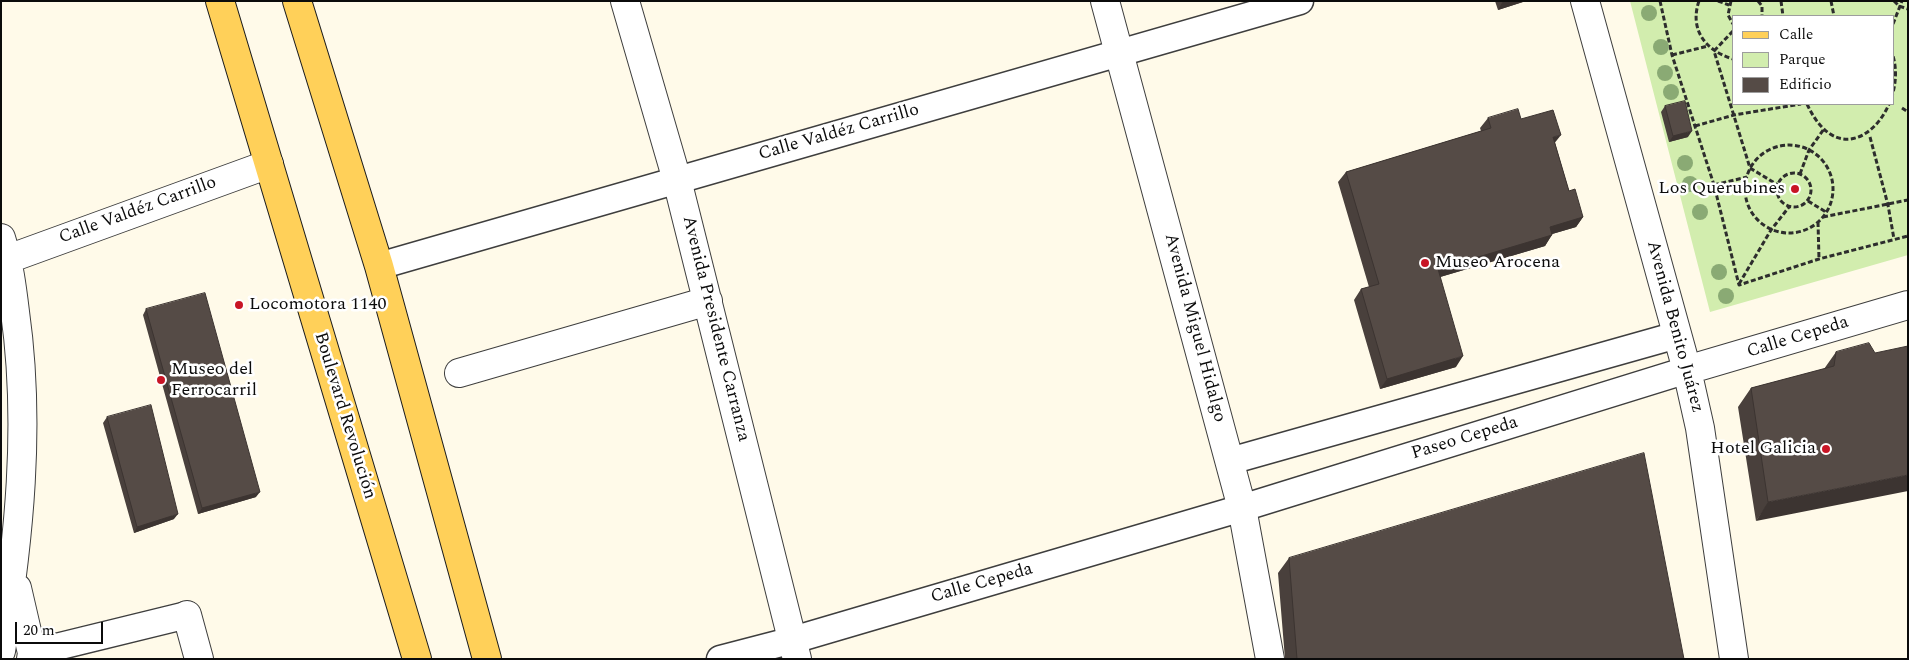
<!DOCTYPE html>
<meta charset="utf-8">
<style>
body{margin:0}
#map{position:relative;width:1909px;height:660px;overflow:hidden;background:#fffae9;font-family:Spectral,serif}
canvas{display:block}
.frame{position:absolute;inset:0;border:2px solid #0b0b0b;pointer-events:none}
.legend{position:absolute;left:1732px;top:15px;width:162px;height:90px;box-sizing:border-box;background:#fff;border:1px solid #9d9d9d;margin:0;padding:6px 9px;list-style:none;font-size:15px;color:#0b0b0b}
.legend li{display:flex;align-items:center;gap:10px;height:25px}
.legend b{width:25px;border:1px solid #9d9d9d}
.scale{position:absolute;left:15px;top:622px;width:88px;height:22px;box-sizing:border-box;border:2px solid #0b0b0b;border-top:0;padding-left:6px;font-size:15px;line-height:18px;white-space:nowrap;color:#0b0b0b;-webkit-text-stroke:4px #fff;paint-order:stroke}
</style>
<div id="map">
<canvas width="1909" height="660"></canvas>
<div class="frame"></div>
<ul class="legend">
<li><b style="height:6px;background:#ffd059"></b>Calle</li>
<li><b style="height:14px;background:#d2edae"></b>Parque</li>
<li><b style="height:14px;background:#554b46"></b>Edificio</li>
</ul>
<div class="scale">20 m</div>
</div>
<script>
const context = document.querySelector('canvas').getContext('2d');
context.lineJoin = 'round';
function fill(path, color) { context.fillStyle = color; context.fill(path, 'evenodd'); }
function trace(path, color, width, dash) { context.strokeStyle = color; context.lineWidth = width; context.lineCap = dash ? 'butt' : 'round'; context.setLineDash(dash || []); context.stroke(path); }
function drawText(font, color, halo, rows, align = 'center') {
  context.font = font + ' Spectral,serif'; context.lineWidth = 5; context.setLineDash([]); context.textBaseline = 'middle'; context.strokeStyle = halo; context.fillStyle = color; for (const [text, x, y, turn = 0] of rows) {
    context.save(); context.translate(x, y); context.rotate((+turn || 0) * Math.PI / 180); context.textAlign = isNaN(turn) ? turn : align; if (halo) context.strokeText(text, 0, 0); context.fillText(text, 0, 0); context.restore();
  }
}
const green = new Path2D(`
 M1630,1H1908V255L1710,312ZM1733,16H1893V104H1733Z`);
const path = new Path2D(`
 M1660,1L1672,55L1714,185L1739,285L1819,259L1908,236
 M1699,1C1689,30 1706,51 1733,59
 M1718,1L1729,5
 M1731,1L1728,15L1733,24
 M1758,1L1762,6V16
 M1781,1L1783,16
 M1831,1L1834,16
 M1894,1L1899,6L1908,9
 M1893,24L1902,1
 M1733,31L1714,51L1750,168L1778,185
 M1672,55L1708,46
 M1807,104C1844,184 1909,110 1893,56
 M1902,108L1908,112
 M1695,126L1734,115L1801,104
 M1870,137L1888,205L1894,239
 M1745 189a44 44 0 1 1 88 0a44 44 0 1 1-88 0Z
 M1777 190a17 17 0 1 1 34 0a17 17 0 1 1-34 0Z
 M1800,174L1809,150L1824,129
 M1714,185L1747,177
 M1808,201L1826,212
 M1823,217L1908,200
 M1818,222L1819,259
 M1739,284L1771,230L1789,207`);
const pedestrian = new Path2D(`
 M379,266L1300,1
 M1230,461L1677,335
 M32,653L187,615
 M720,659L793,640L1242,508L1687,370`);
const minor = new Path2D(`
 M625,1L677,180L797,659
 M1105,1L1242,508L1270,659
 M1585,1L1687,370L1700,428L1734,659
 M1,238C9,263 12,287 15,312C31,425 19,540 1,651
 M8,259L269,164
 M1687,370L1908,305
 M459,373L708,301
 M17,588L32,653L31,659
 M187,615L199,659`);
const primary = new Path2D(`
 M220,1L417,659
 M297,1L379,266L487,659`);
const trees = [
 [1649,13],
 [1661,47],
 [1665,73],
 [1671,92],
 [1685,163],
 [1690,184],
 [1700,212],
 [1719,272],
 [1726,296]
];
const wall = new Path2D(`
 M1495,1H1526L1498,10Z
 M1665,106L1688,137L1669,142L1661,112Z
 M1488,118L1521,119L1555,143L1569,191L1583,217L1576,227L1552,234L1545,246L1440,277L1456,367L1380,389L1354,300L1361,289L1369,287L1338,182L1346,172L1481,131L1480,128Z
 M146,309L256,497L198,514L143,315Z
 M1836,352L1875,353L1756,521L1738,407L1751,388L1824,369Z
 M107,417L174,519L134,533L103,423Z
 M1289,558L1684,659H1285L1278,573Z`);
const shadedWall = new Path2D(`
 M1503,1H1526L1498,10Z
 M1692,131L1688,137L1669,142L1673,136Z
 M1561,135L1553,145V137Z
 M1583,217L1576,227L1542,237L1550,227Z
 M1552,235L1545,246L1430,280L1438,269Z
 M1463,356L1456,367L1380,389L1387,379Z
 M1908,475V491L1756,521L1768,502Z
 M260,492L256,497L198,514L202,508Z
 M178,514L174,519L134,533L137,527Z`);
const building = new Path2D(`
 M1685,101L1692,131L1673,136L1665,106Z
 M1518,109L1521,119L1553,110L1561,135L1553,137L1569,191L1575,189L1583,217L1550,227L1552,235L1438,269L1463,356L1387,379L1361,289L1379,284L1346,172L1491,128L1488,118Z
 M205,293L260,492L202,508L146,309Z
 M1869,343L1875,353L1908,346V475L1768,502L1751,388L1834,366L1836,352Z
 M151,405L178,514L137,527L107,417Z
 M1644,453L1684,659H1297L1289,558Z`);
const markers = [
 [1795,189,5,"#c81525"],
 [1425,263,5,"#c81525"],
 [239,305,5,"#c81525"],
 [161,380,5,"#c81525"],
 [1826,449,5,"#c81525"]
];
const streetNames = [
 ["Calle Valdéz Carrillo",839,133,-16],
 ["Calle Valdéz Carrillo",138,211,-20],
 ["Avenida Benito Juárez",1674,327,75],
 ["Avenida Miguel Hidalgo",1194,328,75],
 ["Avenida Presidente Carranza",715,329,76],
 ["Calle Cepeda",1798,338,-17],
 ["Boulevard Revolución",344,416,73],
 ["Paseo Cepeda",1465,439,-17],
 ["Calle Cepeda",982,584,-16]
];
const poiNames = [
 ["Los Querubines",1785,189,"right"],
 ["Museo Arocena",1435,263],
 ["Locomotora 1140",249,305],
 ["Museo del",171,370],
 ["Ferrocarril",171,391],
 ["Hotel Galicia",1816,449,"right"]
];
fill(green, '#d2edae');
trace(pedestrian, '#3e3e3e', 29);
trace(minor, '#3e3e3e', 30);
trace(primary, '#1c1c1c', 30);
trace(path, '#2d2d2d', 3, [5, 2.5]);
trace(pedestrian, '#fff', 26);
trace(minor, '#fff', 28);
trace(primary, '#ffd059', 28);
context.fillStyle = '#8aaa74';
for (const [x, y] of trees) { context.beginPath(); context.arc(x, y, 8, 0, 2 * Math.PI); context.fill(); }
fill(wall, '#49403c');
fill(shadedWall, '#3c3431');
fill(building, '#554b46');
trace(building, '#3c3431', 1);
for (const [x, y, r, color] of markers) { const dot = new Path2D(); dot.arc(x, y, r, 0, 2 * Math.PI); context.fillStyle = color; context.fill(dot); trace(dot, '#fff', 2); }
drawText('18px', '#0b0b0b', '#fff', streetNames);
drawText('18px', '#0b0b0b', '#fff', poiNames, 'left');
</script>
